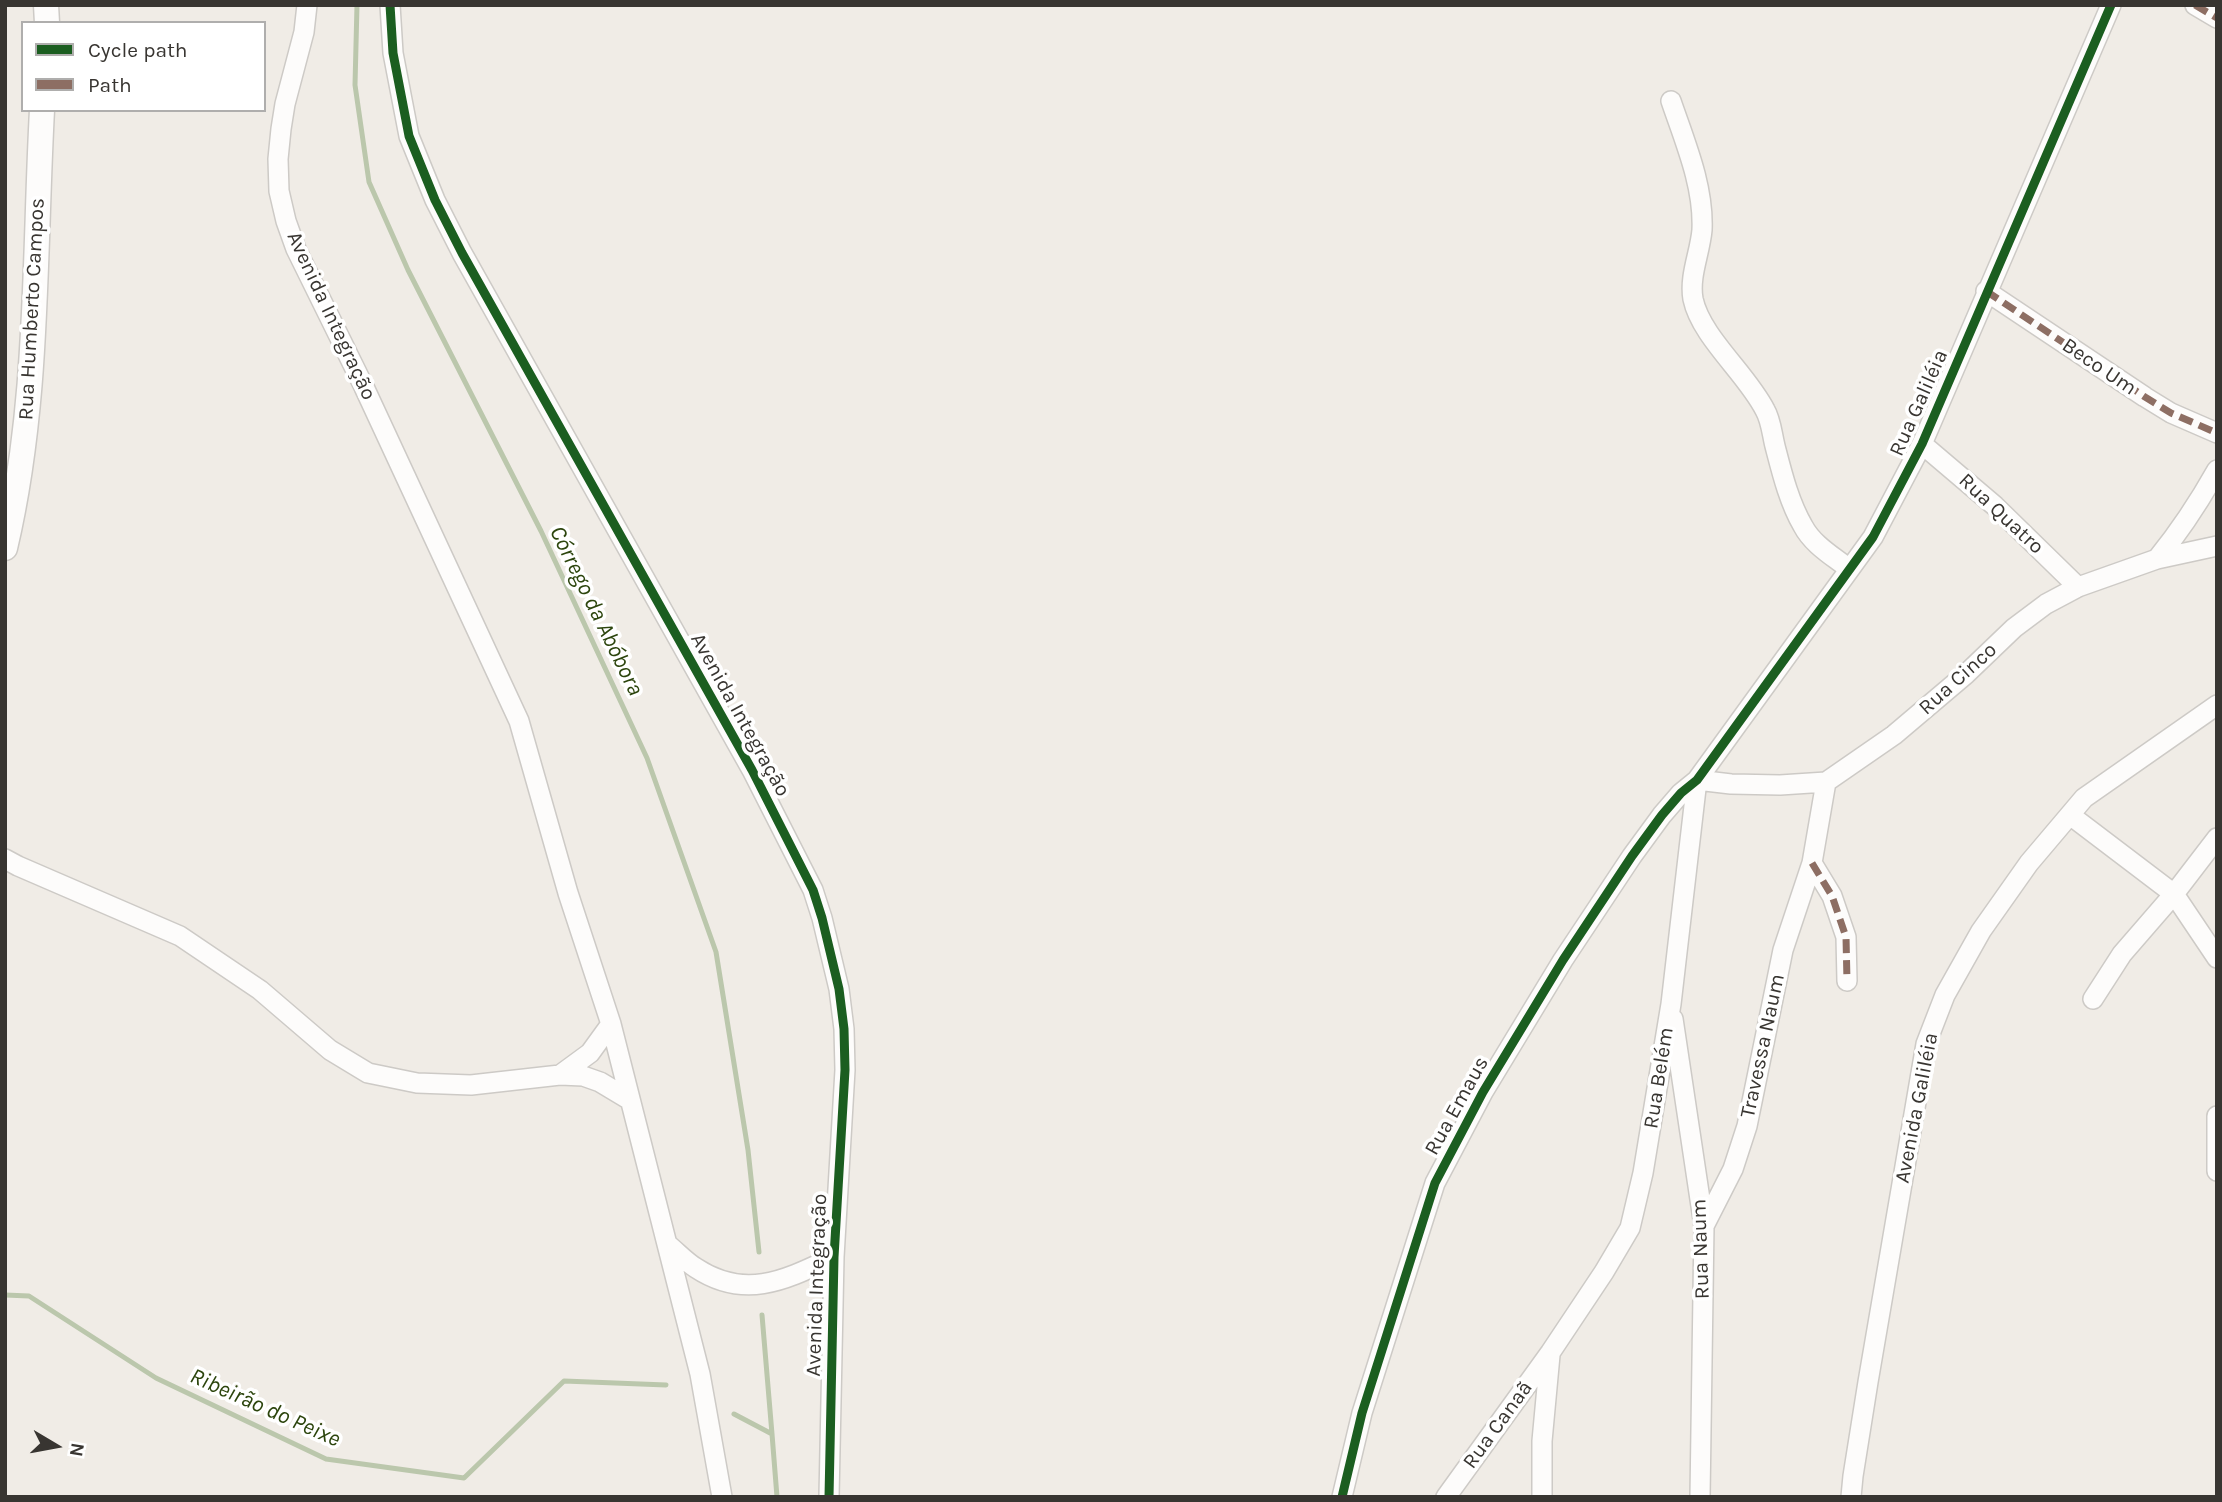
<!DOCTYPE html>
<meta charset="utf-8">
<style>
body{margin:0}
#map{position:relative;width:2222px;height:1502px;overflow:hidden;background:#f0ece6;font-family:Karla,sans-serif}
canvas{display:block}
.frame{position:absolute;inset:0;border:7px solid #383531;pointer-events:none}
.legend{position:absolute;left:21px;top:21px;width:245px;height:91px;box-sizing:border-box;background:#fff;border:2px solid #afaead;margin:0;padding:9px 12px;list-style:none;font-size:21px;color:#383531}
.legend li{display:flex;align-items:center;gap:14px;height:35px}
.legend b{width:35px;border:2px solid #afaead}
.north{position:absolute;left:21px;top:1411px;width:70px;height:70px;-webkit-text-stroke:5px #fff;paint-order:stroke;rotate:100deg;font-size:19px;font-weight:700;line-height:28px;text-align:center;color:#383531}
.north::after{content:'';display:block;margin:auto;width:24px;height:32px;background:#383531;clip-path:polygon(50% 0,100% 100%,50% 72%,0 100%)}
</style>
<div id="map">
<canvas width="2222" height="1502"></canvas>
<div class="frame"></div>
<ul class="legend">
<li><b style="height:9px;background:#1b5e20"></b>Cycle path</li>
<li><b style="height:9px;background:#8d6e63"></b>Path</li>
</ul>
<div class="north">N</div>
</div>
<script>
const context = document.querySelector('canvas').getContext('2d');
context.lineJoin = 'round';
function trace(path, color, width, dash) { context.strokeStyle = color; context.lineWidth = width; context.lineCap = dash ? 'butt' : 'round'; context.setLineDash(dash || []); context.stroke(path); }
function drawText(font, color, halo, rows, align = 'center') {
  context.font = font + ' Karla,sans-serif'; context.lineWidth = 7; context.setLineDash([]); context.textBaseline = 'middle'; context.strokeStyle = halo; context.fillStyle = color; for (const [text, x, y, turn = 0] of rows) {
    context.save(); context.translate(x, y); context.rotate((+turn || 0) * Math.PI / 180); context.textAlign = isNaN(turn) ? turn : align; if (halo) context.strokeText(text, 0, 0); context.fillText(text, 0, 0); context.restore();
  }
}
const stream = new Path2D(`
 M357,5L355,85L369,182L408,270L541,531L647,758L716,952L748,1150L759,1252
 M5,1295L29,1296L156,1378L326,1459L464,1478L564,1381L666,1385
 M762,1315L772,1434
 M734,1414L772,1434L777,1497`);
const minor = new Path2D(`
 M307,5L304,32L285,104L281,129L278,159L279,191L286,221L296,249L364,387L519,721L568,893L611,1024L700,1374L722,1497
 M390,5L393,53L409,136L435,200L462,253L752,770L813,890L822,918L839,989L844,1029L845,1070L834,1257L829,1497
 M2195,5L2217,18
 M1671,101C1685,142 1704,186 1702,230C1700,253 1689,276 1693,299C1701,337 1747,374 1765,410C1771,420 1772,434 1775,446C1782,473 1789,502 1803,526C1813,545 1833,556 1849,569
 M1986,291L2145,397L2171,413L2217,433
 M1922,444L1995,506L2078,587
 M2157,559C2180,531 2199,502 2217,470
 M1697,780L1731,784L1780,785L1826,782L1894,735L1966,674L2014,628L2046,604L2078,587L2157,559L2217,546
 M2070,815L2174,894L2217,958
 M5,859L18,866L180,936L260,990L330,1050L368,1073L417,1083L471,1085L560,1075L583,1076L600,1082L630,1100
 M1812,863L1832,896L1846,937L1847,981
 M2093,999L2122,954L2174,894L2217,838
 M1673,1019L1704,1226L1700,1497
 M560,1075L590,1053L611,1024
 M2217,1116V1171
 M1704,1226L1733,1169L1747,1126L1783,950L1812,863L1826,782
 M667,1244C677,1252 686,1262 696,1268C746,1301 787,1279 834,1257
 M1342,1497L1362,1413L1435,1183L1483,1092L1563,960L1632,856L1662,815L1681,793L1697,780L1873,537L1922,444L2111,5
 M1446,1497L1550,1353L1604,1272L1630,1228L1643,1173L1671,1004L1697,780
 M1542,1497V1441L1550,1355
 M1851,1497L1853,1476L1868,1382L1926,1044L1945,995L1981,931L2029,863L2084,798L2217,705`);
const major = new Path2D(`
 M46,5L47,23
 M5,548C39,404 34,257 42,110`);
const quiet = new Path2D(`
 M2195,5L2217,18
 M1986,291L2145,397L2171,413L2217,433
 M1812,863L1832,896L1846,937L1847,981`);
const cycleway = new Path2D(`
 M390,5L393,53L409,136L435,200L462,253L752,770L813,890L822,918L839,989L844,1029L845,1070L834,1257L829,1497
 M1342,1497L1362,1413L1435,1183L1483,1092L1563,960L1632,856L1662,815L1681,793L1697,780L1873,537L1922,444L2111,5`);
const streetNames = [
 ["Rua Humberto Campos",32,309,-87],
 ["Avenida Integração",331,316,65],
 ["Beco Um",2099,367,34],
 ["Rua Galiléia",1919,403,-66],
 ["Rua Quatro",2001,514,43],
 ["Rua Cinco",1958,679,-42],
 ["Avenida Integração",740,715,61],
 ["Travessa Naum",1763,1046,-78],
 ["Rua Belém",1659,1078,-81],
 ["Rua Emaus",1457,1106,-61],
 ["Avenida Galiléia",1917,1108,-79],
 ["Rua Naum",1701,1249,-92],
 ["Avenida Integração",817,1285,-88],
 ["Rua Canaã",1498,1425,-54]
];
const waterNames = [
 ["Córrego da Abóbora",596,611,64],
 ["Ribeirão do Peixe",265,1408,24]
];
trace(stream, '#bbc7ac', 5);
trace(minor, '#cdcac6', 22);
trace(major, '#cdcac6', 27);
trace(minor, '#fdfcfb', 19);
trace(major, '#fdfcfb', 24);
trace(quiet, '#8d6e63', 7, [14, 7]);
trace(cycleway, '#1b5e20', 9);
drawText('21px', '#383531', '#fff', streetNames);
drawText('italic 23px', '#2c450d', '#fff', waterNames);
</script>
